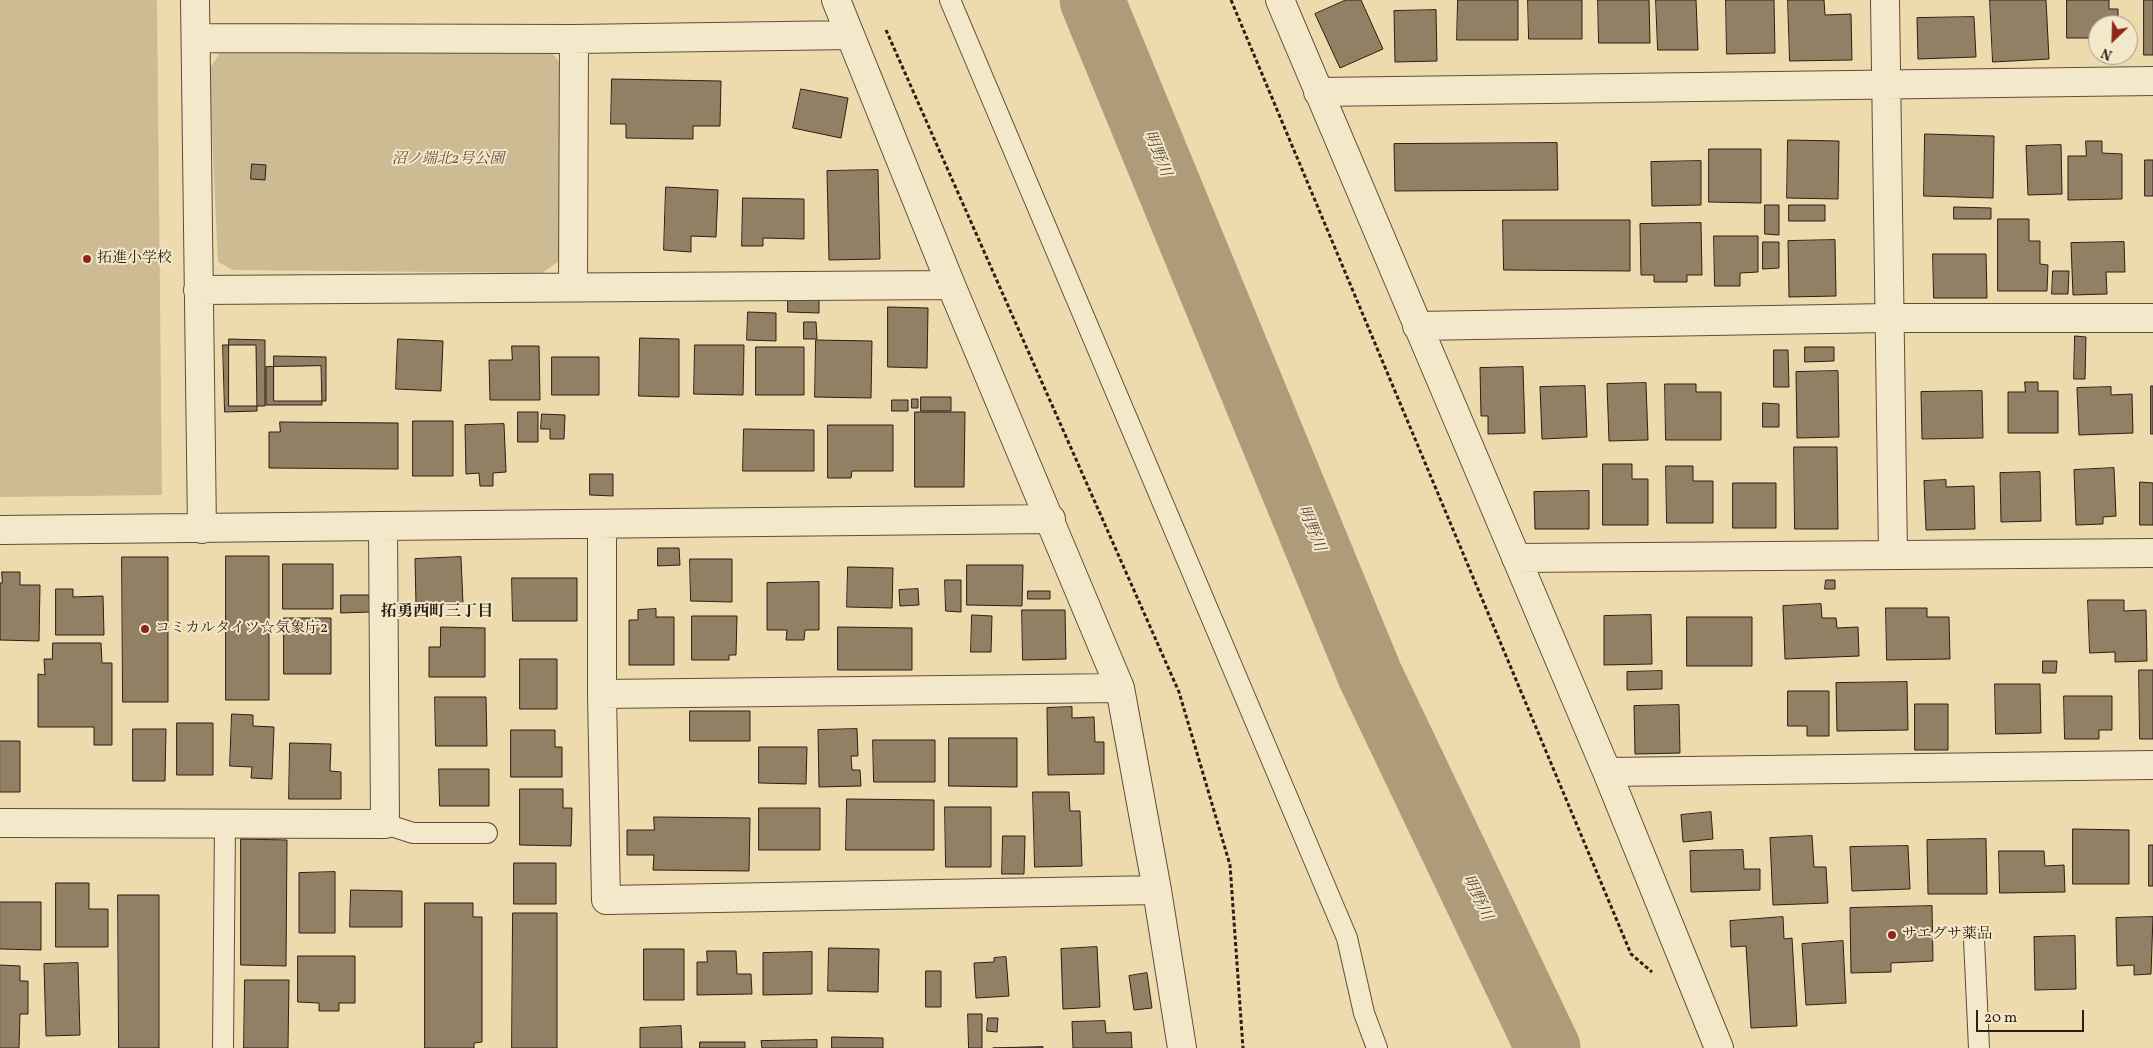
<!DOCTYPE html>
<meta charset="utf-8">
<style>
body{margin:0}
#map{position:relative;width:2153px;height:1048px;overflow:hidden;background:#eedbad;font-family:Vollkorn,serif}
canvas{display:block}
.north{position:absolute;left:2088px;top:15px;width:50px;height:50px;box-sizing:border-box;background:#f4e8ca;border:1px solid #a59782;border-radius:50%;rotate:204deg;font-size:14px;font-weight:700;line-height:20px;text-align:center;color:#2e1e15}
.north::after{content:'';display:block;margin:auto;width:18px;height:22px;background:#8f2418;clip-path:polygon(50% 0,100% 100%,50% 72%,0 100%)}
.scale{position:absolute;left:1976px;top:1010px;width:108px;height:22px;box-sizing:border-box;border:2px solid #2e1e15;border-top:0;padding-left:6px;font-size:15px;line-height:18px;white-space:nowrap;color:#2e1e15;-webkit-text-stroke:4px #f4e8ca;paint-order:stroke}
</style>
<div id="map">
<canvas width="2153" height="1048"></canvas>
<div class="north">N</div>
<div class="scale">20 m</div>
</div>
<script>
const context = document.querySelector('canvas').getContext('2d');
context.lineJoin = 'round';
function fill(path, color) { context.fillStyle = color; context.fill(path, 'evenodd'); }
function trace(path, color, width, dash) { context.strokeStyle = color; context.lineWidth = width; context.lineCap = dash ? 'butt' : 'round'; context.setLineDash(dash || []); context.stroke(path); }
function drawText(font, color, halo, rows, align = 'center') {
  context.font = font + ' Vollkorn,"Noto Serif JP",serif'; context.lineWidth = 4; context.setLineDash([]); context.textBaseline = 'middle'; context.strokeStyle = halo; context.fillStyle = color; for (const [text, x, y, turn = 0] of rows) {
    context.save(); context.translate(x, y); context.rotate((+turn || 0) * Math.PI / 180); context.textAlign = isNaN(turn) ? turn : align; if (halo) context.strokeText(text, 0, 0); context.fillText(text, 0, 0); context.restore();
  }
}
const green = new Path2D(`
 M0,0H157L162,495L0,497Z
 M549,49L559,62V261L542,273L233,270L218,262L209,70L221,51Z`);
const river = new Path2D(`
 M1092,0L1370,675L1548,1048`);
const building = new Path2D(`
 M1346,0H1361L1383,49L1340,68L1315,14Z
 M1458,0H1518V40H1457Z
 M1528,0H1582V39H1529Z
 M1598,0H1649L1650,43H1599Z
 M1656,0H1696L1698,50H1658Z
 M1726,0H1774L1775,53L1727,54Z
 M1788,0H1824L1825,15L1851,14L1852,60L1790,61Z
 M1990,0H2046L2049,59L1993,62Z
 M2067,0H2109V9H2118V25H2098V38H2067Z
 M2144,0H2153V55H2144Z
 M1436,10L1437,61L1395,62L1394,11Z
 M1974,17L1976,57L1918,59L1917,18Z
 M612,79L721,81L720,126H693V139L626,138V124H611Z
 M801,89L848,98L841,138L793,128Z
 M1925,134L1994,136L1993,198L1924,196Z
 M1788,140L1839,141L1838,199L1787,198Z
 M2086,141H2102V153L2122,154V199L2068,200V156H2086Z
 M1557,143L1558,190L1395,191L1394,144Z
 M2061,145L2062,194L2028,195L2026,146Z
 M1709,149H1761V203L1709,202Z
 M2145,160H2153V196H2145Z
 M1701,161V205L1652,206L1651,162Z
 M252,164L266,165L265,180L251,179Z
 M878,170L880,259L829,260L827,171Z
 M666,187L718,190L716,237L691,236V252L664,250Z
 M743,198L804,199V239L763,238V246H742Z
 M1765,205H1779V235L1765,234Z
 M1789,205H1825V221H1789Z
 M1954,207L1991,208V219H1954Z
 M1998,219H2029V241H2040V264L2048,265L2047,291H1998Z
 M1503,220H1630V271L1504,270Z
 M1701,223L1702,275H1687V282H1654V275H1641L1640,224Z
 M1714,236H1758V272L1740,273V286H1715Z
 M1835,240L1836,296L1789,297L1788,241Z
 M1763,242H1779V268L1763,269Z
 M2124,242L2125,272H2106L2107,294L2073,295L2071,243Z
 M1933,254H1986L1987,298H1934Z
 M2053,271H2069L2068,294H2052Z
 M788,299H819V313L788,312Z
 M888,307L928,308L927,368L888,367Z
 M748,312L776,313V341L747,340Z
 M804,322H816L817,339H804Z
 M2075,336L2086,337L2085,379H2074Z
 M640,338L679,339V397L639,396Z
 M229,339L265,340V406H229Z
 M398,339L443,341L441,391L396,389Z
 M816,340L872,341L871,398L815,397Z
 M223,345H256L257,411L225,412Z
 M695,345H744L743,395L694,394Z
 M512,346H539L540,400H490L489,360H512Z
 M756,347H804V395H756Z
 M1805,347H1834V361L1805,362Z
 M1774,350H1788L1789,387H1774Z
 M274,356L326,357V401H274Z
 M552,357H599V395H552Z
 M321,366L322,405H266V367Z
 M1523,367L1525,433L1488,434V416H1481L1480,368Z
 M1838,371L1839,437L1797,438L1796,372Z
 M2025,382H2038V391H2058V433H2008V392H2025Z
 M1646,383L1648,440L1609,441L1607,384Z
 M1665,384H1696V392H1721V440H1666Z
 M1585,386L1587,437L1542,439L1540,387Z
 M2151,386H2153V434H2151Z
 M2111,387V395L2132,394L2133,433L2079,435L2077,388Z
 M1982,391L1983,438L1922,439L1921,392Z
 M921,397H951V411H921Z
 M912,399H918V408H912Z
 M892,400H908V411H892Z
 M1763,403L1779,404V427H1763Z
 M518,412H538V442H518Z
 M915,412H965L964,487H915Z
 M542,414L565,415L564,439H550V429H541Z
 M413,421H453V476H413Z
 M280,422L398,423V469L269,468V432H280Z
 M504,424L506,472L493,473V486H480L479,473L466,474L465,425Z
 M828,425H893V471H852L851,478H828Z
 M744,429L814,430V471H743Z
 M1794,447H1837L1838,529H1795Z
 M1603,464H1632V479H1648V525H1603Z
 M1666,466H1693V481H1713V523H1667Z
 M2114,468L2116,516L2103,517V524L2076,525L2074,470Z
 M2040,472L2041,521L2001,522L2000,473Z
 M590,474H613V496L590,495Z
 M1946,480V487L1974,486L1975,529L1926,530L1924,481Z
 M2140,482L2153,483V525H2140Z
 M1733,483H1776V528H1733Z
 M1589,491V529H1535L1534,492Z
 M658,548H679L680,565L658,566Z
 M226,556H269V700H226Z
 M122,557H168V702H123Z
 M461,557L463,604L416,605L415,559Z
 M690,559H732V602L691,601Z
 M283,564H333V609H283Z
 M967,565H1023L1022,606L967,605Z
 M848,567L893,568L892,608L847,607Z
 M2,572H20V585H40L39,641L0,640V583H2Z
 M512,578H577V621H513Z
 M945,580H961V612L946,611Z
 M1826,580H1835V589H1825Z
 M819,582V630H805L804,640H786L787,630H767V583Z
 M56,589H73V597L103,596L104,635H56Z
 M918,589L919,605L900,606L899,590Z
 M1028,591H1050V599H1028Z
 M341,595H369L370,612L341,613Z
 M2088,600H2124V611L2146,610L2147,661L2115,662V652L2090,653Z
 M1821,604L1822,618H1836L1837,628L1858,627L1859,656L1785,659L1783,606Z
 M1886,608H1927V617H1949L1950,659L1887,660Z
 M656,609V617H674V665H629V620H638V610Z
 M1022,610H1065L1066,659L1023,660Z
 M972,615L992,616L991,652H971Z
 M1651,615L1652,664L1604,665V616Z
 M692,616H737L736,655H729V660H692Z
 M1687,617H1752V666H1687Z
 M284,618H331V674H284Z
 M441,627L485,628V677H429V647H440Z
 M838,627L912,628V670H838Z
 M53,643H101L102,663H112V745H94V727H38V674L45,675L44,659H52Z
 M520,659H557V709H520Z
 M2043,661H2057L2056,673H2043Z
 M2139,670H2153V739H2140Z
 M1662,671V689L1627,690V672Z
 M1907,682L1908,730L1837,731L1836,683Z
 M1995,684H2040L2041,733L1996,734Z
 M1788,691H1829V736H1807V726H1788Z
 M2064,696H2112V730H2099V739H2065Z
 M435,697H486L487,746H436Z
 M1915,704H1948V750H1915Z
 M1679,705L1680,753L1635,754L1634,706Z
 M1072,707V718L1094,717L1095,742H1104V774L1048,775L1047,708Z
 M690,711H750V741H690Z
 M232,714L253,715V726L274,727L272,779L251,778L252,767L230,766Z
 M177,723H213V775H177Z
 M133,729H166L165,781H133Z
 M857,729L858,756H851L852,770H860L861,786L819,787L818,730Z
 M511,730H555V747H562V777H511Z
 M949,738H1017V787L949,786Z
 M873,740H935V782H874Z
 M0,741H20V792H0Z
 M290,743L331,744L330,771L341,772V799H289Z
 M759,747H807L806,784L759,783Z
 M439,769H489V806H440Z
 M520,789H563V808H572L571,846L520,845Z
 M1033,792H1069L1070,811H1080L1082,866L1035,867Z
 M847,799L934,800V850H846Z
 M945,807H991V867H946Z
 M759,808H820V850H759Z
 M1711,812L1713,839L1683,842L1681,815Z
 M654,817L750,818L749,871L653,870L654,855H627V830H654Z
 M2073,829L2129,830V884H2073Z
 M1003,836H1025L1024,874H1002Z
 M1812,836L1814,867H1826L1828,903L1773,905L1770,838Z
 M241,839L287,840L286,966L241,965Z
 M1986,839L1987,894H1928L1927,840Z
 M2149,845H2153V886H2149Z
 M1908,846L1910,889L1852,891L1850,847Z
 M1743,850L1744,869H1760V890L1691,892L1690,851Z
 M1999,851H2044L2045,866L2064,865L2065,892L2000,893Z
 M514,863H556V904H514Z
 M335,872V933H299V873Z
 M56,883H89V909H108V947H56Z
 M351,890L402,891V927H350Z
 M118,895H159V1048H119Z
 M0,902H41V950L0,949Z
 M425,903H473V917H482V1042L474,1043V1048H425Z
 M1932,906L1933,961L1891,963V972L1851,973L1850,908Z
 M513,913H557V1048H512Z
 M1783,917L1784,939L1792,938L1797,1026L1751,1028L1746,946L1731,947L1730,921Z
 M2153,917L2151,974L2134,975V965L2117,966L2116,918Z
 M2075,936L2076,989L2035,990L2034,937Z
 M1843,941L1846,1003L1806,1005L1802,944Z
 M1097,947L1100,1007L1063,1009L1061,949Z
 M829,948L879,949L878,992L828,991Z
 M644,949H684V1000H644Z
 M707,951H736L737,974H751L752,994L697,995V962H707Z
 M812,952V994L763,995V953Z
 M298,956H355V1003H339V1011H319V1003L298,1002Z
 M1006,957L1009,996L976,998L974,963L994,962V958Z
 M78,963L80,1035L46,1036L44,964Z
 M0,965L20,966V981H28V1014H20L19,1048H0Z
 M926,971H941V1007H926Z
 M1147,973L1152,1008L1134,1010L1129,976Z
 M245,980H289L288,1048H244Z
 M968,1014H982V1048H969Z
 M988,1018H998L997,1032L987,1031Z
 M1105,1021L1106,1033L1131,1032L1132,1048H1073L1072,1022Z
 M681,1026L682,1048H640V1028Z
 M832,1037L883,1038V1048H832Z
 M817,1040V1048H762L761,1041Z
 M700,1042H745V1048H700Z
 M1043,1047V1048H993Z`);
const path = new Path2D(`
 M1231,0L1631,954L1652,972
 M886,30L1179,692L1230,865L1243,1048`);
const lane = new Path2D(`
 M950,0L1347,938L1364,1013L1377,1048
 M385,824L413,833H487
 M1974,939L1979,1048
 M223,1048L225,824`);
const street = new Path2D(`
 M195,0L202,529
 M836,0L951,285L1120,688L1157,890L1182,1048
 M1280,0L1607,772L1719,1048
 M1885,0L1893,555
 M196,38L574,39L850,35
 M1318,92L2153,81
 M573,287L574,39
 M198,290L951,285
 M1417,326L1888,318H2153
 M602,524V694L606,900L1157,890
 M0,530L1051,519
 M1516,558L2153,553
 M602,694L1120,688
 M1607,772L2153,765
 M0,823L385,824L383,527`);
const markers = [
 [87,259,5,"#8f2418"],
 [145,629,5,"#8f2418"],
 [1892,935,5,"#8f2418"]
];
const parkNames = [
 ["沼ノ端北2号公園",448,160]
];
const poiNames = [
 ["拓進小学校",97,259],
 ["コミカルタイツ☆気象庁2",155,629],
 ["サエグサ薬品",1902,935]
];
const waterNames = [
 ["明野川",1156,154,68],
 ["明野川",1310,529,68],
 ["明野川",1476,898,64]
];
const neighbourhoodNames = [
 ["拓勇西町三丁目",437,613]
];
fill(green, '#cdbb93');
trace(river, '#ad9b79', 65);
fill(building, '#928064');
trace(building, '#2e1e15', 1);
trace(lane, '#5e4d3b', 22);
trace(street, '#5e4d3b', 30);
trace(path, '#2e1e15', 3, [4, 2.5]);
trace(lane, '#f4e8ca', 20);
trace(street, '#f4e8ca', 28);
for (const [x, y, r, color] of markers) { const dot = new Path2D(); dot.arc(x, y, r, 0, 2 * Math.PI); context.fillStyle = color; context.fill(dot); trace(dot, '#f4e8ca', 2); }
drawText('italic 15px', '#5e4d3b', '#f4e8ca', parkNames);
drawText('15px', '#2e1e15', '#f4e8ca', poiNames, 'left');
drawText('italic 16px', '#5a4a38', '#f4e8ca', waterNames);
drawText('bold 16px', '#2e1e15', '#f4e8ca', neighbourhoodNames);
</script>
